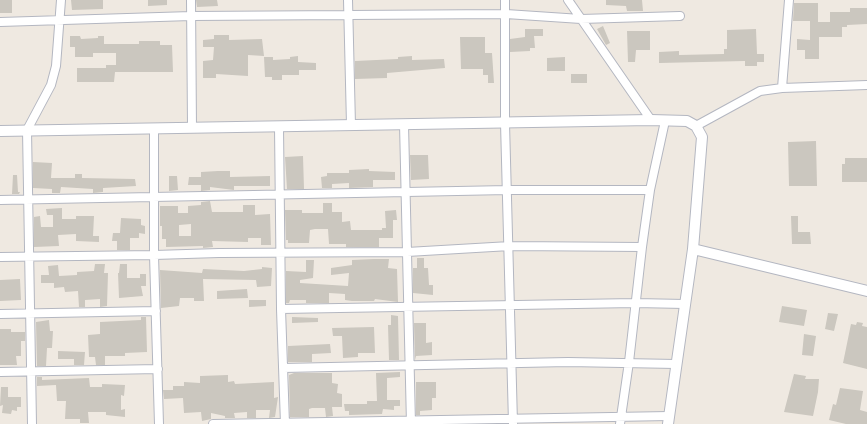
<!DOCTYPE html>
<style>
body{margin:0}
canvas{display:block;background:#efe9e1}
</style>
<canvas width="867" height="424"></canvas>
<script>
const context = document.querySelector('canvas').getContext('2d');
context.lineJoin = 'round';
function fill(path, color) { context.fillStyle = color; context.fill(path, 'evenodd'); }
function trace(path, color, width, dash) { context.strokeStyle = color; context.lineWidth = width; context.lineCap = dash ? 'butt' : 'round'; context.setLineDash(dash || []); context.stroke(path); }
const building = new Path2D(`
 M0,0H12V13H0Z
 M71,0H103V9L72,10Z
 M148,0H167V5L148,6Z
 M196,0H217L218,6L197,7Z
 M606,0H642L643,11H627L626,6L606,5Z
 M794,3H818V22H830V12H850V8H867V24L847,25V27H842V37H819V59H805V50H797V39L810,40V21H793Z
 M603,26L610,43L606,45L597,29Z
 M525,29H543V36H534L535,48H530V51L510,52V39L525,37Z
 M756,29L757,54H764V62H757V66H745V61L659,63V52L679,51V55L724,54V49H727V30Z
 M627,31H650V50H636L635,62H628Z
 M214,35H229V40L262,39L264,56L248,55V76L216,74V78H203V61L213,60L214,47H203V40L214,39Z
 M70,36H80L81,39L98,38V36H104V44H139V41H160V45H172L173,72H115L114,82H77V68H106V65H116V53H93V57H75V47H70Z
 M460,37H485V53H492L494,83H488V75H483V69H461Z
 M298,56V62L316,63V70H299V75H282V80H272V77H265L264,57H273V60L290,59V57Z
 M412,56V60L444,59L445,68L387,73V78L355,79V61L398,59V57Z
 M565,57V71H547V58Z
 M571,74H587V83H571Z
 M816,141L817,186H789L788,142Z
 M410,155H428L429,179L411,180Z
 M303,156L304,189H287L285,157Z
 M845,158H867V182H842V164H845Z
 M33,162L52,163L51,178H75V174H82V178L135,179L136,186L103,188V192L93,193V189L61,187L60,193H52V189L33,188Z
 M369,169V171L395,172V180H373V187L349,188V183L332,184V188H322L321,177L327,176V173H349V170Z
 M218,171H230V177L270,176V186H234V190L210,187V190L201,191V185H188L189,177H201V172Z
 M13,175H17L18,192H20L19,194H12Z
 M169,176H177L178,190L169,191Z
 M210,201L212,212H243V205H255V215L270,214L271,245H261V238H248V242L212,241L213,247L203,248V246L166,247V239H162V226H160V206H178V213H188V206L201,205V202ZM191,224V236H179V225Z
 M323,203H332V212H342V222L350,221L351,230H382V228H386L385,211L396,210L397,220H393V238H379V247H346V244H329L328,229H315L310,230L309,243H288V240H286L285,210H302V213H323Z
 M62,208V219H76V216H94L93,236H99V242L76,241V234L58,235L59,246L34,247V217L40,216L41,227H53V215H47L46,209Z
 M791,216H798V232H810L811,244H792Z
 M121,218L141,219V225L145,226V234L139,233V238H130V250H117V241H112L113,233H120Z
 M417,258H424V268H428L429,285H433V295L413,293V268H417Z
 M374,259H389L388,268L397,269L398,302L375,299L374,301H352L345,300V294L329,293V303H306V300H290L289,303H286V271L306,272V260H314L313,278L300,280V283L348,286L349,273L331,275V268L352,265V260Z
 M95,264H105L104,273H108L107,306L100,307V299L85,300V307H79L78,291L65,292L64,287L54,288V283H41V275H49L48,266L58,265L59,276L77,275V272L94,271Z
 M120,264H127V278H140V274H146V286H141L143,296L119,298L118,273H119Z
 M262,267L272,268L271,286L257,287L256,280L203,279L204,301H194V298H180L179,306L161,308L160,270L202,273L203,269L244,271L262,269Z
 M20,279L21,300L0,301V280Z
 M247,289L248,298L217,299V291Z
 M249,300H266V306L249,307Z
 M782,306L807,310L804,326L779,322Z
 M828,313L838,314L834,331L825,329Z
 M391,315L398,316L399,360H389L388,325H391Z
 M141,317H146L147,352L125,353V356H105V365H96L95,357H89L88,335L100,334V322L141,320Z
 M292,317L318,318V322L292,323Z
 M49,320L50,331H53L52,348H47L46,366H37L36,322Z
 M857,322L863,323L862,326L867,327V369L843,363L851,324L856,325Z
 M414,323H426V343L432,342V355L416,356L415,360Z
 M374,327L375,353H358V357L343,358L342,336H333L332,328Z
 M0,329H11V332H25V341H21V356H16L17,365H0Z
 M804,334L816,336L813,356L802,355Z
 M330,344L331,353L312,354V362H288V346Z
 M58,351L85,352L84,365H74V359H58Z
 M400,372V377L387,378V400H400V406H394V410L383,409L382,414L349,415V411H345L344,404H367V401H377L376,373Z
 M294,373H332V383L338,384L337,393L342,394V407H332L333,416L326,417L325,408H312L309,409V417H290L289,375Z
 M794,374L806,376L805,379H819L818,392L813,416L784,412Z
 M228,375V382L234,381L235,384L274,382V398L278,397L275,417L269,418L270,410H256V418H247V412L234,413L235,418H225V416L211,413V419L202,421L201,412L184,413L183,398L164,399L163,390H173V386H184V382L200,383V376Z
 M37,377H42V380L89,378L90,387H102V384L125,385L124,396L121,395V410L125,409V417L106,415V412H88L89,423H80V419H65L66,401H57L56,385L37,386Z
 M416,382H436V398H432V410L420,411V415H416Z
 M1,387H8V397H21V407H17V411L12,410L11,414L2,413L3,405L0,406Z
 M840,388L863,391L860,410L867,412V424H846L829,420L833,404L836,405Z`);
const minor = new Path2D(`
 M191,0L192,127
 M348,0L351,125
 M505,0V123L513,423
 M568,0L651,120
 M0,22L191,16L506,14L581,19L680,16
 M782,88L789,0
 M404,124L411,424
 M696,126L760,91L782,88L867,85
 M279,127L281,309L285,424
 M154,128V255L159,424
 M0,200L508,190H650
 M0,257L154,255L219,253L407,252L510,246L642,247
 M281,309L635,303L685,304
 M0,314L156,311
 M283,368L568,362L676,364
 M0,372L158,369
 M32,424L27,130L51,85L56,66L61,0
 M213,424L669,416
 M620,424L629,362L642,247L650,190L665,121`);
const tertiary = new Path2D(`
 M0,131L651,120L687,121L696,126L702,137L693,249L668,424
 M693,249L867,291`);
fill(building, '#cbc7bf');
trace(minor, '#b4b7c1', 10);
trace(tertiary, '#b4b7c1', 12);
trace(minor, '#fff', 8);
trace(tertiary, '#fff', 10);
</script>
